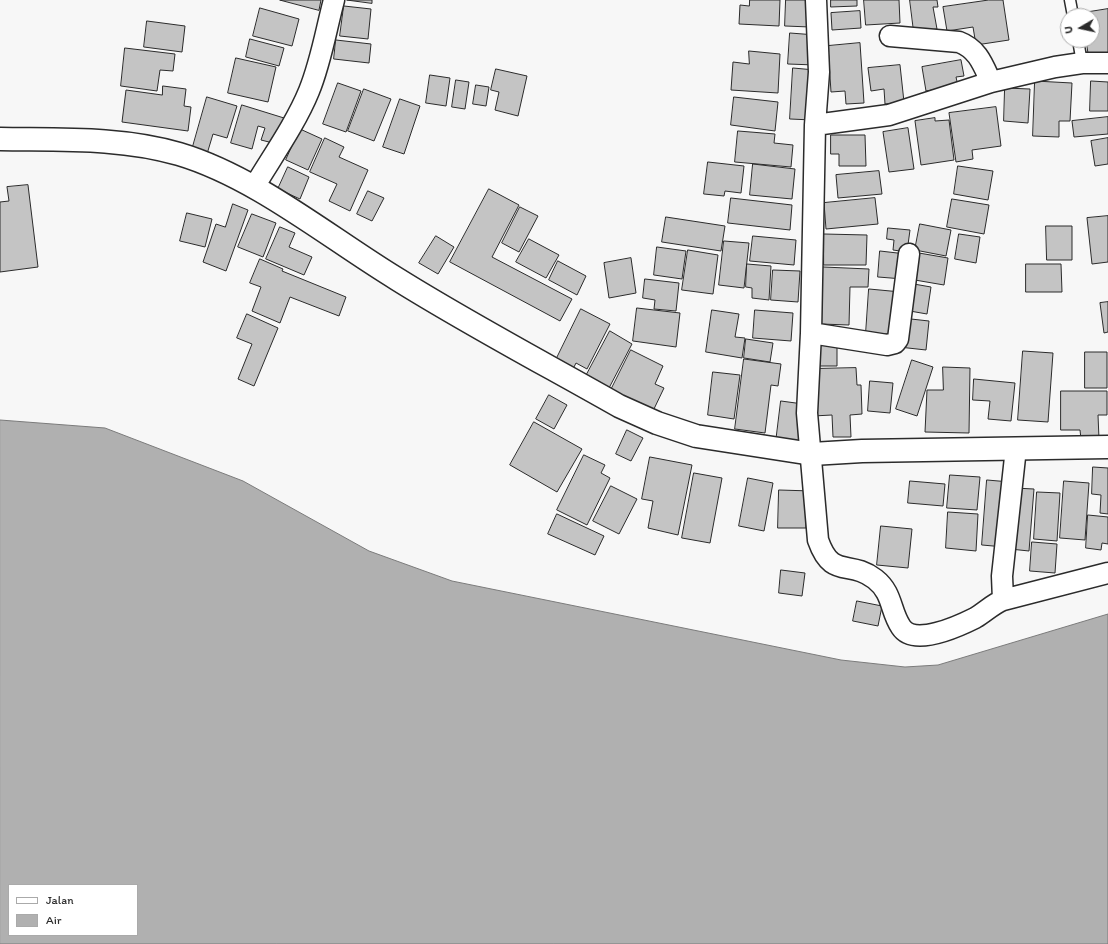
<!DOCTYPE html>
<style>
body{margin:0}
#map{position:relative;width:1108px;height:944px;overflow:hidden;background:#f7f7f7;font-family:Itim,sans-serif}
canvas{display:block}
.legend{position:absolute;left:8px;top:884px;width:130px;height:52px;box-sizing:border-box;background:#fff;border:1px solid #aaa;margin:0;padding:5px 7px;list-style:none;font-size:12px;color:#2b2b2b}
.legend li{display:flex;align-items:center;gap:8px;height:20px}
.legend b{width:20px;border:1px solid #aaa}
.north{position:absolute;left:1060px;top:8px;width:40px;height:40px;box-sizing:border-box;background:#fff;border:1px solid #aaa;border-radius:50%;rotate:261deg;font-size:11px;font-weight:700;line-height:16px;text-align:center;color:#2b2b2b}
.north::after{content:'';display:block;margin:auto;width:14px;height:18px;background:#2b2b2b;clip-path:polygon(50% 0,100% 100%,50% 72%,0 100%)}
</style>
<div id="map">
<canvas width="1108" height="944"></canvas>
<ul class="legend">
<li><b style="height:5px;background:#fff"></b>Jalan</li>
<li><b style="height:11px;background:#b0b0b0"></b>Air</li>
</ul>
<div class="north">U</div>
</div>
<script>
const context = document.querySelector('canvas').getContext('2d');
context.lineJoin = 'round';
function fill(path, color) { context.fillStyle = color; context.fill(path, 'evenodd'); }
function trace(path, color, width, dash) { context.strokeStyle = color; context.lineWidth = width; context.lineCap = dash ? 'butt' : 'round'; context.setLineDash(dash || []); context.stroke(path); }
const water = new Path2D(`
 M0,420L105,428L243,481L369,551L452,581L841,660L905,667L938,665L1108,614V944H0ZM9,885H137V935H9Z`);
const building = new Path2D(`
 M280,0H321L319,10Z
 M347,0H372V3Z
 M750,0H780L779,26L739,24L740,5L749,6Z
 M786,0H812L810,27L785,26Z
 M831,0H857V6L831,7Z
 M864,0H899L900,23L866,25Z
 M910,0H937L938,7H933L937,29L914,32Z
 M989,0H1003L1009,40L976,45L973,27L947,31L943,7Z
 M344,6L371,9L368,39L340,36Z
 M260,8L299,19L292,46L253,36Z
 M1108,9V57L1089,60L1086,40H1092V16H1083V13Z
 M860,11L861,28L832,30L831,13Z
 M147,21L185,26L182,52L144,47Z
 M790,33L816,35L815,65L788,64Z
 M250,39L284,48L279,66L246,57Z
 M336,40L371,44L369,63L334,59Z
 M860,43L864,103L846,104L845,91L831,92L828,46Z
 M125,48L175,54L173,71L160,70L157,91L121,86Z
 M749,51L780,54L778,93L731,90L733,62L749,64Z
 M236,58L276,67L268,102L228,93Z
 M961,60L964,76L956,77L958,86L926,91L922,67Z
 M900,65L904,102L885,104L884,89L871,91L868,68Z
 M793,68L815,70L812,120L790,119Z
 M496,69L527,76L518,116L495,110L499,92L491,90Z
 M430,75L450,78L446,106L426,103Z
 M456,80L469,82L465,109L452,107Z
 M1035,81L1072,83L1070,121H1059V137L1033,136Z
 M1091,81L1108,82V111H1090Z
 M338,83L361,91L346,132L323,124Z
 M476,85L489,87L486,106L473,104Z
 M163,86L186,89L184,106L191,107L188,131L122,122L126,90L162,95Z
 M1005,88L1030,89L1028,123L1004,121Z
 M364,89L391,99L374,141L348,131Z
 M207,97L237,106L227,138L213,134L207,154L192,150Z
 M734,97L778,102L775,131L731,125Z
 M400,99L420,106L404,154L383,147Z
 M242,105L284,118L277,144L261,140L265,128L258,126L252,149L231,143Z
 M996,107L1001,146L972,150L973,159L956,162L949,113Z
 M1108,117V134L1074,137L1072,121Z
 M935,118V121L949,120L954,160L921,165L915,121Z
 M908,128L914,169L889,172L883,132Z
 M300,129L322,139L308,170L286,160Z
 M738,131L775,134L774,143L793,145L791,167L735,162Z
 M831,135H865L866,166H839V154H831Z
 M325,138L344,147L339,157L368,170L350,211L329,201L337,184L310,172Z
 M1108,138V164L1095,166L1091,141Z
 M708,162L744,166L741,193L725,191L724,196L704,194Z
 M753,164L795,169L792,199L750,195Z
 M958,166L993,171L988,200L954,194Z
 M288,167L309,177L300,199L278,189Z
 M879,171L882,194L838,198L836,175Z
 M28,185L38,267L0,272V202L9,201L7,187Z
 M489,189L519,205L492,257L572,299L560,321L450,262Z
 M368,191L384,198L372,221L357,214Z
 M731,198L792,205L790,230L728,223Z
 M875,198L878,224L826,229L824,203Z
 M952,199L989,205L984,234L947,227Z
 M233,204L248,210L226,271L203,262L216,224L225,227Z
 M520,207L538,216L519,252L502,243Z
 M187,213L212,219L205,247L180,241Z
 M252,214L276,223L263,257L238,247Z
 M1108,216V262L1092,264L1087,218Z
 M666,217L725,226L721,251L662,242Z
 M920,224L951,230L946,256L915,250Z
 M1046,226H1072V260H1047Z
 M280,227L295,233L289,247L312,257L304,275L266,259Z
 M888,228L910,230L907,252L893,250L894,240L887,239Z
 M824,234L867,235L866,265H824Z
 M959,234L980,237L976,263L955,259Z
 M436,236L454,247L438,274L419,263Z
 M753,236L796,240L794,265L750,261Z
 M529,239L559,255L546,278L516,262Z
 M724,241L749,243L744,288L719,285Z
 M657,247L686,251L682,279L654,275Z
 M688,250L718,255L713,294L682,290Z
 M880,251L906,254L903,279L878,277Z
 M913,252L948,258L944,285L909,279Z
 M631,258L636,293L609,298L604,263Z
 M260,259L283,269L282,271L346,297L339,316L290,297L280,323L252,311L261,287L250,283Z
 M558,261L586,276L577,295L549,280Z
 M747,264L771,266L769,300L752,298V288L746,287Z
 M1026,264H1061L1062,292H1026Z
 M823,267L869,269L868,287H850L849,325L821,324Z
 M773,270L800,271L798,302L771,300Z
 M645,279L679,283L676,311L654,309L655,300L643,298Z
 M908,283L931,287L927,314L904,310Z
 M869,289L901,292L897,335L866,333Z
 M1108,302V332L1104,333L1100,303Z
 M637,308L680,313L676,347L633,341Z
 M581,309L610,324L587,369L576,363L571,373L554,364Z
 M712,310L739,314L735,337L745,338L742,358L706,352Z
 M755,310L793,313L791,341L753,338Z
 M247,314L278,328L254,386L238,379L252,344L237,338Z
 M902,318L929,321L926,350L899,347Z
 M610,331L632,344L609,388L586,376Z
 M746,339L773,343L770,362L744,358Z
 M815,340H837V366H815Z
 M631,350L663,366L655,384L664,388L653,411L611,390Z
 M1023,351L1053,353L1048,422L1018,420Z
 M1085,352H1107V388H1085Z
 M744,359L781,364L778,386L771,385L765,433L735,429Z
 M912,360L933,367L917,416L896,409Z
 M943,367L970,368L969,433L925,432L927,390H943Z
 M856,368L857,385H861L862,414L850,415L851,437H833L832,415L813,416L812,369Z
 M713,372L740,375L734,419L708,415Z
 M974,379L1015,383L1011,421L988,419L990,401L973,400Z
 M870,381L893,383L890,413L868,411Z
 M1061,391H1107V415H1098L1099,439H1081L1080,430H1061Z
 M549,395L567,405L554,429L536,419Z
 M781,401L803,404L798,444L776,442Z
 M534,422L582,449L557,492L510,465Z
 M627,430L643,438L631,461L616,454Z
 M584,455L605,465L601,473L610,478L587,525L557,510Z
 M650,457L692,465L678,535L648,528L653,501L642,499Z
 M1093,467L1108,468V514L1100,513L1101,495L1092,494Z
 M694,473L722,478L710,543L682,538Z
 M950,475L980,477L977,510L947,508Z
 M748,478L773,483L764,531L739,526Z
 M987,480L1010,482L1004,547L982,545Z
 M910,481L945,484L943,506L908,503Z
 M1064,481L1089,483L1085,540L1060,538Z
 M611,486L637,499L619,534L593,521Z
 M1014,488L1034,489L1029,551L1010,549Z
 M779,490L812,491V518H806V528H778Z
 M1037,492L1060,493L1057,541L1034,539Z
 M948,512L978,514L976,551L946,548Z
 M557,514L604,536L595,555L548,534Z
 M1088,515L1108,517V544L1102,543L1101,550L1086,548Z
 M881,526L912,529L908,568L877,565Z
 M1032,542L1057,544L1055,573L1030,571Z
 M781,570L805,573L802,596L779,593Z
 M857,601L882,606L878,626L853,621Z`);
const service = new Path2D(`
 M1070,0L1073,16
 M1078,40L1082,63`);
const minor = new Path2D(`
 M890,36L959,42C978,49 983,65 991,82
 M815,125L819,72L816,0
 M254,187C272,157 296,123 309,91C321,62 326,30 334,0
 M811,333L887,345L895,343L898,339L909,254
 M1016,448L1002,576L1003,600C993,604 985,612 975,618C959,626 914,647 901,627C890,611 893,593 875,579C849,559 832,580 818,540L807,413L811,333L815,125L889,115L991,82L1055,67L1082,63H1108
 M1003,600L1108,573`);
const trunk = new Path2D(`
 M0,139C59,140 121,137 179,154C256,177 328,237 397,279C469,324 545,364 619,406L657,423L696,436L812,454L862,451L1108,447`);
fill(water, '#b0b0b0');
trace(water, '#7b7b7b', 1);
fill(building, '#c4c4c4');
trace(building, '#2b2b2b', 1);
trace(service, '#2b2b2b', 13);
trace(minor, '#2b2b2b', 23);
trace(trunk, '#2b2b2b', 25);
trace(service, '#fff', 10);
trace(minor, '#fff', 20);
trace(trunk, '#fff', 22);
</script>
